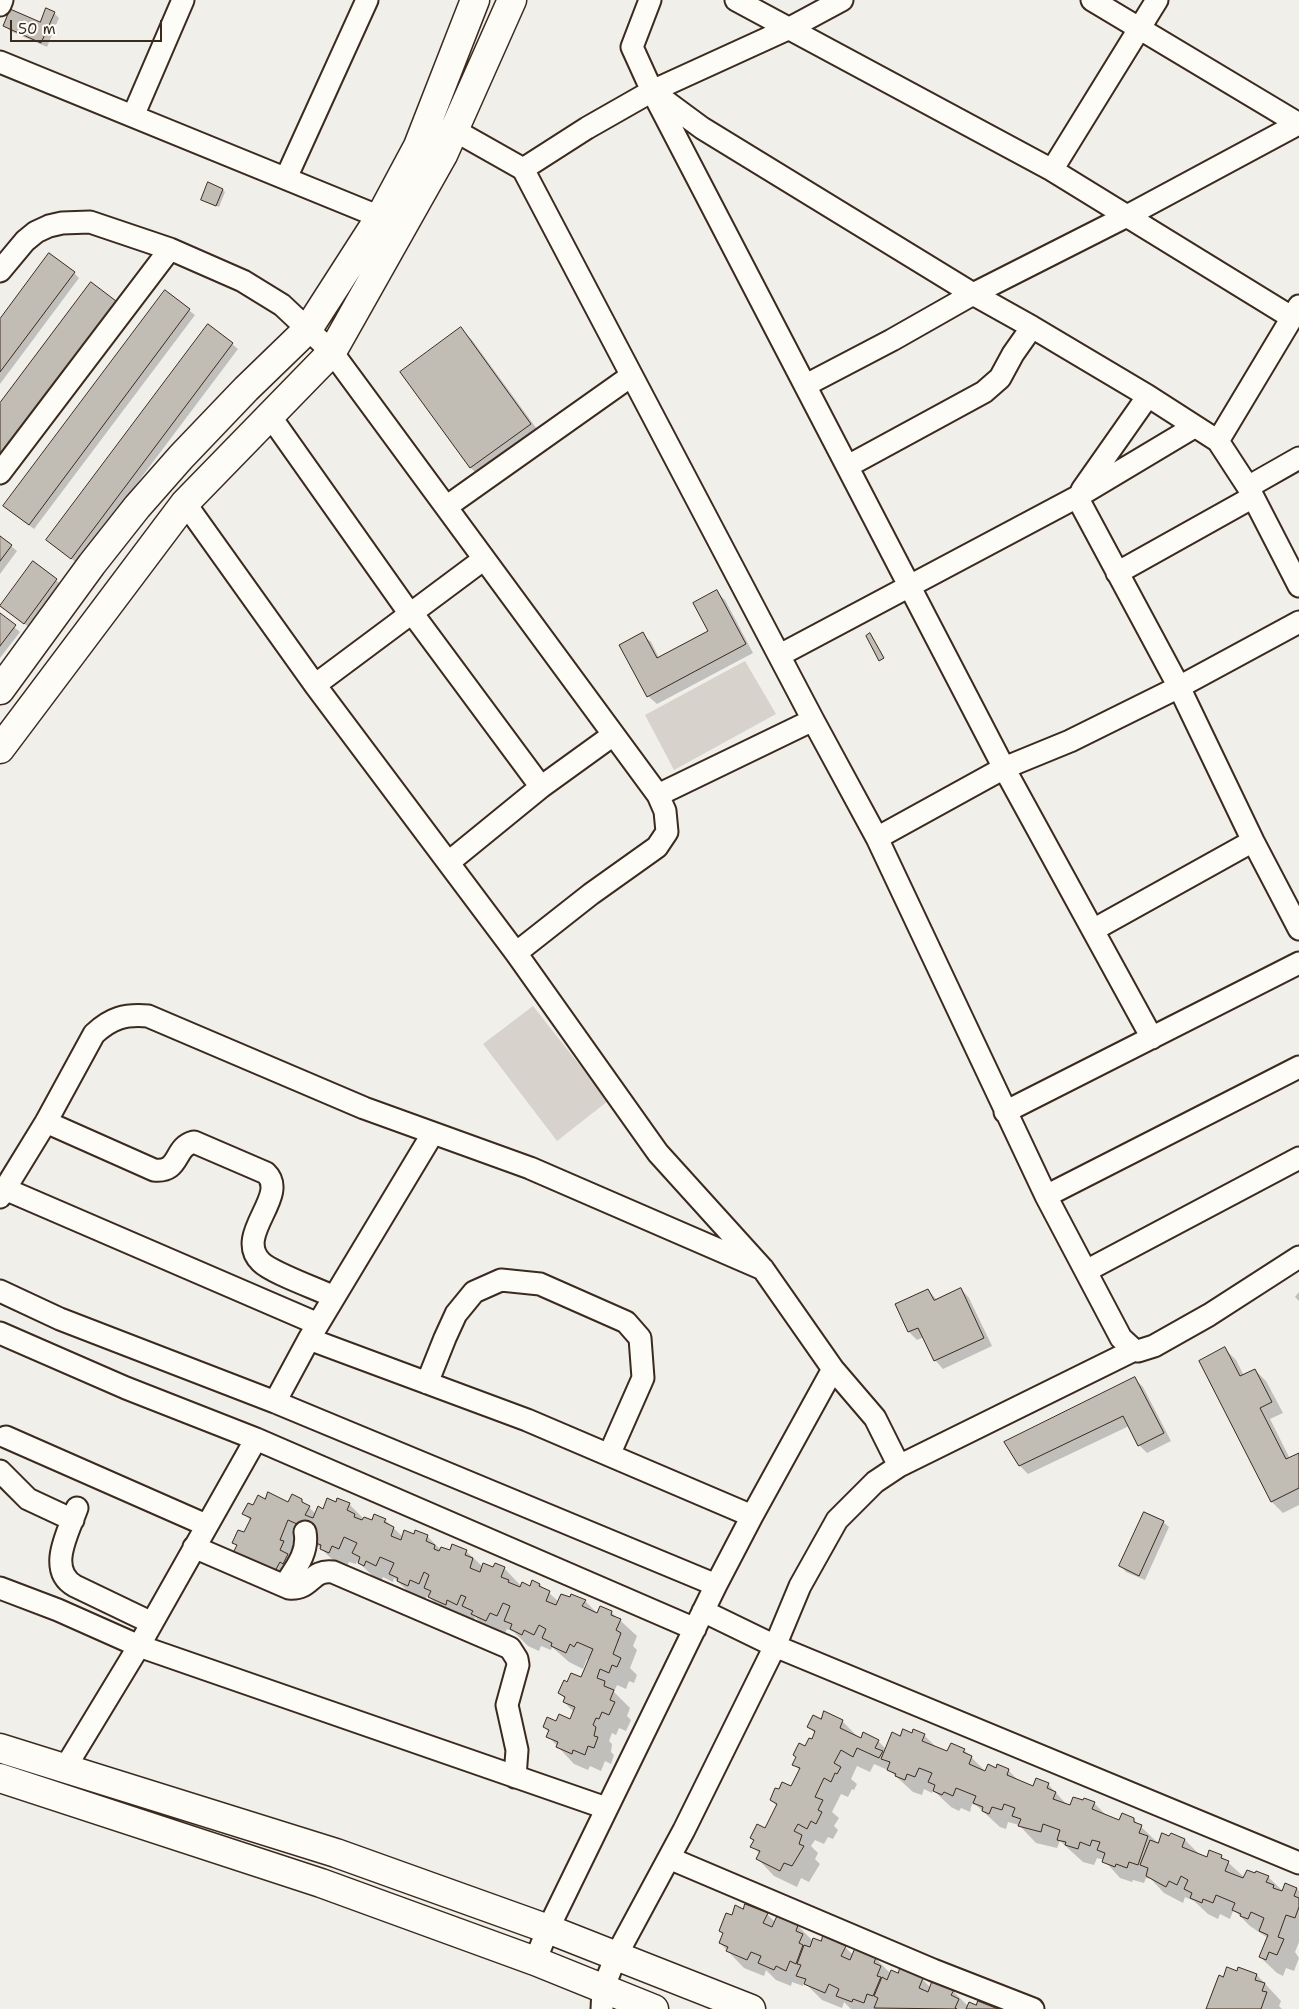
<!DOCTYPE html>
<style>
body{margin:0}
#map{position:relative;width:1299px;height:2009px;overflow:hidden;background:#f1efea;font-family:"Shantell Sans",sans-serif}
canvas{display:block}
.scale{position:absolute;left:10px;top:20px;width:152px;height:22px;box-sizing:border-box;border:2px solid #3b2a1e;border-top:0;padding-left:6px;font-size:15px;line-height:18px;white-space:nowrap;color:#3b2a1e;-webkit-text-stroke:4px #fdfcf7;paint-order:stroke}
</style>
<div id="map">
<canvas width="1299" height="2009"></canvas>
<div class="scale">50 m</div>
</div>
<script>
const context = document.querySelector('canvas').getContext('2d');
context.lineJoin = 'round';
function fill(path, color) { context.fillStyle = color; context.fill(path, 'evenodd'); }
function trace(path, color, width, dash) { context.strokeStyle = color; context.lineWidth = width; context.lineCap = dash ? 'butt' : 'round'; context.setLineDash(dash || []); context.stroke(path); }
const green = new Path2D(`
 M745,661L776,714L674,770L645,715Z
 M533,1006L608,1101L557,1141L483,1044Z`);
const shadow = new Path2D(`
 M54,13L59,18L47,47L10,31L5,25L40,24Z
 M223,190L225,192L219,207L202,200Z
 M74,273L79,278L0,384V321Z
 M165,292L195,315L34,529L10,511Z
 M115,302L121,307L0,467V405Z
 M461,329L472,340L542,436L482,479L471,468L402,372Z
 M232,344L238,349L77,563L53,545Z
 M0,537L17,551L0,574Z
 M34,563L62,585L30,628L7,611Z
 M717,592L725,600L753,653L657,704L648,696L642,634L651,642L659,658L710,631Z
 M0,615L20,632L0,658Z
 M961,1289L969,1298L992,1346L943,1369L935,1360L924,1337L917,1340L909,1332L928,1290L937,1300Z
 M1299,1292V1301L1295,1297Z
 M1225,1349L1236,1360L1244,1376L1255,1370L1266,1381L1283,1413L1270,1419L1290,1459L1299,1454V1505L1283,1513L1272,1502L1200,1361Z
 M1135,1379L1143,1387L1171,1441L1147,1453L1139,1445L1129,1426L1028,1474L1020,1466Z
 M301,1500L316,1514L337,1503L349,1504L364,1519L373,1522L385,1520L403,1537L414,1536L416,1532L428,1537L441,1550L466,1551L483,1567L504,1568L521,1586L530,1587L540,1585L559,1602L585,1601L598,1614L611,1612L637,1636L633,1646L637,1650L630,1668L637,1675L634,1683L629,1681L626,1689L617,1685L614,1692L630,1708L627,1716L631,1720L626,1731L619,1728L616,1735L612,1733L609,1741L612,1744L611,1752L614,1755L611,1764L605,1761L601,1771L590,1766L588,1770L574,1764L548,1736L549,1732L544,1727L571,1720L574,1712L564,1702L565,1699L560,1693L568,1684L582,1679L590,1661L587,1659L583,1669L569,1662L552,1647L551,1650L541,1646L539,1651L528,1646L514,1632L507,1629L503,1637L489,1631L475,1617L474,1620L464,1616L462,1620L446,1614L429,1597L427,1596L424,1602L415,1598L394,1578L393,1582L383,1577L381,1581L376,1579L357,1561L356,1564L349,1562L346,1568L338,1565L313,1541L292,1586L234,1543L245,1534L251,1521L244,1514L254,1507L266,1501L289,1504Z
 M1163,1522L1169,1527L1145,1580L1126,1572L1121,1566Z
 M821,1721H842L859,1738L878,1741L886,1749L900,1738L913,1735H924L938,1749L948,1753L964,1750L986,1772L997,1770H1008L1020,1782L1034,1788L1048,1784L1068,1806L1094,1803L1107,1816L1120,1821L1133,1819L1159,1844L1185,1840L1201,1856L1207,1859L1221,1856L1245,1878L1268,1877L1283,1891L1297,1889L1299,1891V1942L1295,1952L1299,1958L1294,1971L1286,1968L1283,1976L1277,1973L1260,1957L1268,1938L1250,1926L1237,1913L1233,1911L1230,1919L1220,1914L1218,1919L1208,1914L1194,1901L1185,1897L1183,1903L1164,1893L1151,1879L1146,1878L1144,1883L1133,1880L1132,1882L1120,1878L1104,1860L1097,1858L1094,1865L1083,1862L1060,1841L1057,1848L1036,1843L1019,1825L1008,1822L1006,1829L1000,1827L977,1806L972,1804L970,1812L961,1808L959,1811L951,1807L933,1790L932,1793L924,1789L922,1795L913,1792L890,1771L874,1764L870,1772L857,1766L851,1779L857,1784L854,1790L852,1789L848,1797L841,1794L832,1812L839,1818L834,1826L838,1830L833,1839L828,1837L824,1844L815,1840L811,1846L818,1853L815,1859L820,1864L809,1882L801,1878L797,1887L774,1876L758,1859L760,1854L752,1846L754,1841L751,1838L766,1829L777,1806L771,1800L792,1788L800,1771L794,1764L812,1741L816,1734L809,1727Z
 M743,1910L767,1914L776,1923L798,1926L813,1941L845,1947L853,1955L875,1958L891,1974L922,1979L931,1988L953,1991L968,2006L995,2009H851L844,2002L842,2008L822,2000L804,1982L803,1986L792,1982L791,1986L776,1980L766,1970L764,1976L744,1968L720,1943L724,1934L720,1931L733,1916Z
 M1239,1969L1257,1975L1281,2001L1279,2006L1282,2009H1207L1224,1979L1238,1973Z`);
const building = new Path2D(`
 M46,8L55,12L41,43L3,26L10,9L40,22Z
 M208,182L223,189L216,206L201,200Z
 M49,253L75,272L0,372V319Z
 M91,282L116,301L0,455V403Z
 M165,290L190,309L29,525L3,506Z
 M208,324L233,343L71,559L46,540Z
 M461,327L531,424L470,468L400,372Z
 M0,536L12,545L0,561Z
 M33,561L57,579L24,624L0,606Z
 M717,590L746,644L647,697L619,645L643,632L657,658L708,631L693,603Z
 M0,613L16,625L0,646Z
 M870,633L884,658L879,661L866,636Z
 M961,1288L984,1338L934,1361L918,1328L908,1332L895,1304L928,1289L934,1300Z
 M1225,1347L1240,1376L1255,1369L1272,1402L1260,1408L1286,1459L1299,1453V1488L1271,1502L1199,1361Z
 M1135,1377L1164,1433L1138,1446L1123,1416L1019,1466L1004,1442Z
 M268,1492L288,1502L292,1494L302,1499V1502L310,1506L305,1515L313,1518L318,1506L323,1509L327,1498L336,1502L337,1498L350,1503L347,1510L355,1514L354,1517L362,1520L364,1517L372,1520L374,1514L386,1519L384,1522L394,1527L391,1536L401,1540L404,1530L414,1534L415,1530L428,1535L426,1541L435,1545L434,1549L439,1551L441,1547L450,1550L452,1544L467,1550L465,1555L473,1558L470,1568L480,1572L483,1563L493,1567L495,1563L505,1567L501,1577L509,1580L508,1582L520,1587L522,1582L530,1586L532,1580L540,1584L539,1586L550,1591L546,1601L556,1605L561,1594L570,1597L571,1594L586,1600L582,1606L597,1613L600,1606L612,1611L611,1615L621,1619L616,1630L621,1633L613,1654L621,1658L617,1667L612,1665L609,1673L600,1669L597,1678L605,1681L604,1686L614,1690L610,1700L615,1702L609,1715L602,1712L599,1719L596,1718L593,1725L596,1727L594,1736L598,1737L594,1748L588,1746L585,1755L573,1750L572,1754L556,1747L558,1742L546,1737L549,1730L543,1727L547,1717L556,1721L559,1714L570,1719L575,1707L563,1702L565,1697L558,1693L564,1680L567,1682L571,1673L581,1677L593,1649L577,1642L574,1647L570,1644L566,1653L551,1646L552,1643L542,1638L546,1629L539,1625L534,1635L524,1630L522,1635L510,1629L512,1624L504,1621L510,1606L503,1603L497,1616L490,1613L486,1621L471,1614L473,1611L462,1606L466,1597L461,1595L457,1605L447,1600L446,1605L428,1597L431,1591L424,1588L429,1575L424,1572L419,1584L410,1580L408,1586L397,1581L398,1578L389,1574L394,1563L380,1557L376,1566L366,1561L364,1566L358,1563L360,1557L352,1553L357,1543L344,1537L339,1549L332,1546L329,1553L320,1549L321,1545L311,1541L315,1532L288,1520L280,1540L284,1541L280,1550L288,1554L283,1564L280,1562L275,1571L233,1553L237,1545L232,1543L238,1530L244,1532L251,1518L242,1514L248,1503L253,1505L258,1495L265,1499Z
 M1144,1512L1164,1521L1139,1576L1119,1566Z
 M824,1711L843,1720L840,1728L861,1738L863,1732L879,1740L875,1748L883,1751L879,1758L857,1748L853,1757L841,1750L834,1763L841,1767L837,1774L835,1773L831,1782L824,1778L815,1797L823,1800L818,1810L822,1812L816,1824L811,1821L807,1829L798,1824L794,1831L802,1835L799,1844L804,1846L792,1866L784,1863L780,1871L756,1859L760,1851L750,1847L754,1840L750,1838L757,1824L765,1828L777,1804L770,1800L775,1788L779,1789L782,1782L791,1786L800,1768L792,1765L796,1757L793,1755L799,1743L805,1746L809,1738L812,1739L815,1731L807,1727L813,1715L821,1719Z
 M903,1729L912,1733L913,1729L925,1734L922,1741L947,1751L951,1743L965,1749L963,1752L972,1756L969,1764L985,1771L988,1764L996,1768L997,1764L1009,1769L1007,1775L1033,1786L1036,1778L1049,1783L1047,1788L1056,1792L1053,1799L1070,1805L1073,1797L1083,1800L1084,1798L1095,1802L1092,1809L1119,1820L1122,1813L1134,1818V1822L1142,1825L1139,1833L1148,1836L1138,1865L1129,1862L1127,1868L1116,1864L1115,1867L1102,1862L1105,1853L1097,1850L1100,1842L1092,1840L1090,1846L1080,1842L1078,1849L1065,1845L1066,1842L1057,1840L1060,1830L1043,1824L1041,1832L1018,1826L1021,1819L1012,1816L1015,1808L1004,1804L1002,1810L992,1807L989,1814L982,1811L983,1807L973,1803L976,1796L956,1788L953,1796L944,1792L942,1795L933,1791L935,1785L928,1782L932,1773L919,1768L915,1777L907,1774L905,1780L895,1776L896,1774L887,1770L890,1762L881,1759L892,1732L900,1736Z
 M1162,1833L1169,1836L1171,1833L1185,1839L1182,1847L1207,1857L1209,1850L1222,1855L1221,1858L1229,1861L1225,1871L1243,1878L1247,1870L1255,1873L1256,1871L1269,1876L1266,1882L1274,1885L1273,1888L1282,1891L1285,1883L1297,1888L1294,1896L1299,1898V1907L1295,1918L1286,1915L1278,1937L1284,1939L1277,1955L1269,1952L1266,1960L1259,1957L1268,1935L1259,1931L1264,1918L1251,1912L1248,1919L1240,1916L1241,1914L1232,1910L1235,1903L1216,1895L1213,1903L1203,1899L1202,1903L1190,1898L1192,1893L1184,1889L1188,1880L1181,1876L1177,1885L1169,1881L1166,1887L1146,1876L1148,1868L1140,1865L1150,1840L1158,1843Z
 M745,1904L768,1913L763,1923L772,1927L777,1916L798,1925L796,1931L803,1934L799,1943L803,1945L796,1964L790,1961L786,1971L776,1966L774,1970L758,1963L761,1956L751,1952L747,1960L726,1951L728,1947L719,1943L723,1933L719,1931L726,1913L732,1915L735,1905L743,1909Z
 M823,1936L846,1946L841,1956L850,1960L855,1948L876,1957L874,1963L881,1966L877,1976L881,1977L873,1996L867,1994L864,2003L853,1999L852,2002L836,1996L839,1989L829,1984L825,1993L804,1984L806,1979L796,1976L801,1965L797,1964L804,1945L810,1947L813,1938L821,1941Z
 M1227,1967L1237,1971L1238,1967L1257,1974L1255,1980L1265,1983L1262,1991L1267,1992L1261,2009H1206L1219,1975L1223,1977Z
 M900,1968L923,1978L919,1988L928,1992L932,1981L954,1990L951,1995L959,1999L955,2008L957,2009L874,2008L878,1998L874,1996L882,1977L887,1980L891,1970L898,1973Z
 M978,2001L998,2009H966L969,2002L976,2005Z`);
const street = new Path2D(`
 M650,0L632,47L652,91L1004,768L1152,1038
 M736,0L1052,170L1291,317
 M1092,0L1299,124
 M0,5L2,0
 M0,62L380,217
 M656,94L702,128L973,294L1032,327L1148,396L1218,441L1248,487L1299,586
 M133,116L183,0
 M454,130L523,169L813,720L877,838L1046,1196L1121,1338L1134,1350L1138,1351L1154,1346L1209,1315L1299,1257
 M523,169L587,128L652,91L790,28L842,0
 M1052,170L1157,0
 M286,178L367,0
 M0,271L25,241L36,232L49,226L62,223L90,222L170,249L243,281L282,305L332,352L658,795L665,811L667,832L657,847L591,894L516,953L315,685L185,503
 M806,385L892,340L973,294L1127,216L1298,124
 M270,416L410,614L418,621L541,787
 M1218,441L1299,306
 M848,466L984,392L1000,378L1013,354L1032,327
 M0,473L170,249
 M1248,487L1299,458
 M1082,490L1148,396
 M1077,497L1194,427
 M446,507L631,376
 M1117,573L1253,497
 M780,655L1077,497L1179,687L1253,841L1299,929
 M315,685L484,559
 M658,795L813,720
 M877,838L1004,768L1070,741L1179,687L1299,622
 M449,862L541,787L613,735
 M1093,930L1253,841
 M516,953L658,1153L763,1269L833,1369L875,1418L899,1466
 M1005,1112L1299,963
 M46,1122L154,1170C181,1173 173,1147 194,1142L266,1173C290,1196 233,1235 261,1262C272,1273 318,1289 334,1297
 M5,1189L318,1324
 M1046,1196L1299,1067
 M0,1197L46,1122L94,1034C111,1018 125,1014 148,1016L364,1108L530,1168L763,1269
 M1086,1271L1299,1158
 M0,1291L60,1319L275,1402L716,1585
 M0,1333L126,1388L256,1439L695,1629
 M309,1339L527,1420L752,1516
 M427,1383L445,1338L456,1314L474,1292L501,1280L540,1284L626,1322L640,1338L643,1378L609,1455
 M275,1402L309,1339L433,1133
 M6,1437L206,1525
 M0,1471L28,1499L73,1520
 M77,1508C69,1531 46,1570 75,1586L152,1623
 M194,1547L289,1588C312,1590 310,1569 333,1572L510,1648L517,1659L518,1665L507,1705L517,1750L515,1777
 M284,1586C295,1569 309,1553 305,1532
 M0,1588L58,1610L139,1646L606,1808
 M703,1611L775,1646L1299,1863
 M65,1768L139,1646L256,1439
 M669,1858L933,1970L1033,2009
 M535,1961L548,1929L716,1585L752,1516L833,1369
 M602,2009L603,1989L616,1956L684,1830L775,1646L800,1586L837,1520L875,1482L899,1466L1134,1350`);
const secondary = new Path2D(`
 M0,690L92,564L137,507L181,457L246,389L308,329L380,217L418,146L475,0
 M0,749L185,503L332,352L443,155L512,0
 M0,1748L336,1853L548,1929L751,2009
 M0,1778L321,1883L535,1961L654,2009`);
fill(green, '#d7d2cc');
fill(shadow, '#0003');
fill(building, '#c1bcb4');
trace(building, '#3b2a1e', 1);
trace(street, '#3b2a1e', 25);
trace(secondary, '#3b2a1e', 31);
trace(street, '#fdfcf7', 21);
trace(secondary, '#fdfcf7', 28);
</script>
